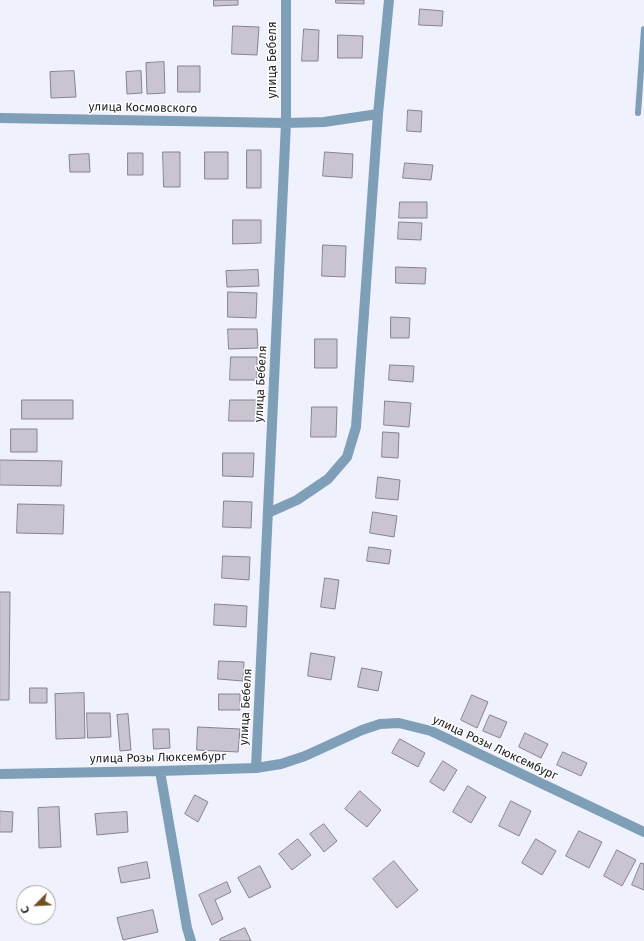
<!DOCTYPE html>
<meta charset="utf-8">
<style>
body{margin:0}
#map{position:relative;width:644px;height:941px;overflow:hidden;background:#eff2fd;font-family:"Fira Sans",sans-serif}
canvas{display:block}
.north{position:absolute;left:16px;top:885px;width:40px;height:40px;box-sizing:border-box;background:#fff;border:1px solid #a5a5a7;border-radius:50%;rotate:246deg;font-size:11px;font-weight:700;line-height:16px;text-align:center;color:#1e1f23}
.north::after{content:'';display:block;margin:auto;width:14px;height:18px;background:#6f5125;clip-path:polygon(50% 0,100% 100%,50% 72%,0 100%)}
</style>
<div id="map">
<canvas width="644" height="941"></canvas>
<div class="north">С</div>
</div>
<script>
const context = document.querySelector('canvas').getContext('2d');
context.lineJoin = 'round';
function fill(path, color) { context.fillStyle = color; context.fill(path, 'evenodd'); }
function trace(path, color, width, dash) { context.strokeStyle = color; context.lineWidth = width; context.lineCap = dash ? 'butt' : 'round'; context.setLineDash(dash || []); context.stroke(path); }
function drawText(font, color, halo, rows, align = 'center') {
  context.font = font + ' "Fira Sans",sans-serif'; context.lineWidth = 3; context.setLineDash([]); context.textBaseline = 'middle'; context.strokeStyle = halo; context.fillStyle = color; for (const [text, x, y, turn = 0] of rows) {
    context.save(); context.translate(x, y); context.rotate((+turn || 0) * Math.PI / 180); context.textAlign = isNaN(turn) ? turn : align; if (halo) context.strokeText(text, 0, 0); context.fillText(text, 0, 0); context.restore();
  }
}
const building = new Path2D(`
 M214,0H238V5L214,6Z
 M336,0H364V4L336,3Z
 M420,9L443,11L442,26L419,25Z
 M233,26L259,27L257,55L232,54Z
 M304,29L319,30L318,61H302Z
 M338,35L363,36L362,58H338Z
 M164,62L165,93L147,94L146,63Z
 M178,66H200V92H178Z
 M74,71L76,97L51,98L50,72Z
 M141,71L142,93L127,94L126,72Z
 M408,110L422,111L421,132L407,131Z
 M247,150H261V188H247Z
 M163,152H180V187H164Z
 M205,152H228V179H205Z
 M325,152L353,154L352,178L323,176Z
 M128,153H143V175H128Z
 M89,154L90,172H70L69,155Z
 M405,163L433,165L431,180L403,178Z
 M400,202H427V218H399Z
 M233,220H261V243L233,244Z
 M399,222L422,223L421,240L398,239Z
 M323,245L346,246L345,277L322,276Z
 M396,267L426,268L425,284L396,283Z
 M258,270L259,286L227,287L226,271Z
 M228,292L257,293L256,318L228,317Z
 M391,317L410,318L409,338H391Z
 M228,329H257L258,348L229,349Z
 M315,339H337V368H315Z
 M231,357H257V380H230Z
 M390,365L414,366L413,382L389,380Z
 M22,400H73V419H22Z
 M230,400H256V421H229Z
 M385,401L411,403L409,427L384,425Z
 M312,407H337L336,437H311Z
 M11,429H37V452H11Z
 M383,432L399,433L398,458L382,457Z
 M223,453H254L253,477L223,476Z
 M0,460L62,461L61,486L0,485Z
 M378,477L400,480L398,500L376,498Z
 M224,501L252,502L251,528L223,527Z
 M18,504L64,505L63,534L17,533Z
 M373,512L397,516L394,537L370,533Z
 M369,547L391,550L389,564L367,561Z
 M223,556L250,557L249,580L222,578Z
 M325,578L339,580L335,609L321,607Z
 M0,592H10L9,700H0Z
 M215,604L247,606L246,627L214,625Z
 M311,653L335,657L331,680L308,676Z
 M219,661L244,662L243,681L218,679Z
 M362,668L382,672L378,691L358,687Z
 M30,688H47V703H30Z
 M84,693L85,738L56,739L55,694Z
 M219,694H240V710H219Z
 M472,695L488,702L477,728L461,720Z
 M87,713H110L111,737L88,738Z
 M128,714L131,750L120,751L117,715Z
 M490,715L507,722L500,738L483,731Z
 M198,727L240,729L238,752L197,750Z
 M153,729H169L170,748L154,749Z
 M525,733L548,744L541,758L519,747Z
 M400,739L425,753L418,767L392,753Z
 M563,752L587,763L581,776L557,765Z
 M443,761L457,770L444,791L430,782Z
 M468,786L486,797L471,823L453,812Z
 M360,791L381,810L367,827L345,809Z
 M195,795L208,802L198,822L185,814Z
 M511,801L531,811L519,836L499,826Z
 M59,807L61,847L39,848L38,808Z
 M0,811L13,812L12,832H0Z
 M127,812L128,832L97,835L95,814Z
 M324,824L337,841L324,852L310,834Z
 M579,831L602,842L589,868L566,856Z
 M298,839L311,855L292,870L279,854Z
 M536,839L556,851L542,875L522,863Z
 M617,850L636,860L622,886L604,876Z
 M394,861L418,890L397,908L373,879Z
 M147,862L150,878L121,883L118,868Z
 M641,863L644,864V890L632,885Z
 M260,866L271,887L249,898L238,878Z
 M227,882L231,892L215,900L223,919L212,925L199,895Z
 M153,910L158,932L123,940L117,918Z
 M245,928L251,941H220V939Z`);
const lane = new Path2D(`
 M638,113L644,29`);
const street = new Path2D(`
 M0,118L286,123L324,122L378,114
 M268,513L297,500L328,479L347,457L356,427L378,114L389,0
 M256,768L286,123V0
 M160,771L187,928L191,941
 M0,774L160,771L256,768L281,764L305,756L362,730L380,724L399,723L431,731L644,832`);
const streetNames = [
 ["улица Бебеля",273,60,-90],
 ["улица Космовского",143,108,1],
 ["улица Бебеля",261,384,-87],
 ["улица Бебеля",246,707,-87],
 ["улица Розы Люксембург",495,748,25],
 ["улица Розы Люксембург",158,758,-1]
];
fill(building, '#c9c4cf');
trace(building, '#87838d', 1);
trace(lane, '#7f9eb7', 6);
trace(street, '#7f9eb7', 10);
drawText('12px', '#1e1f23', '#fff', streetNames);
</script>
